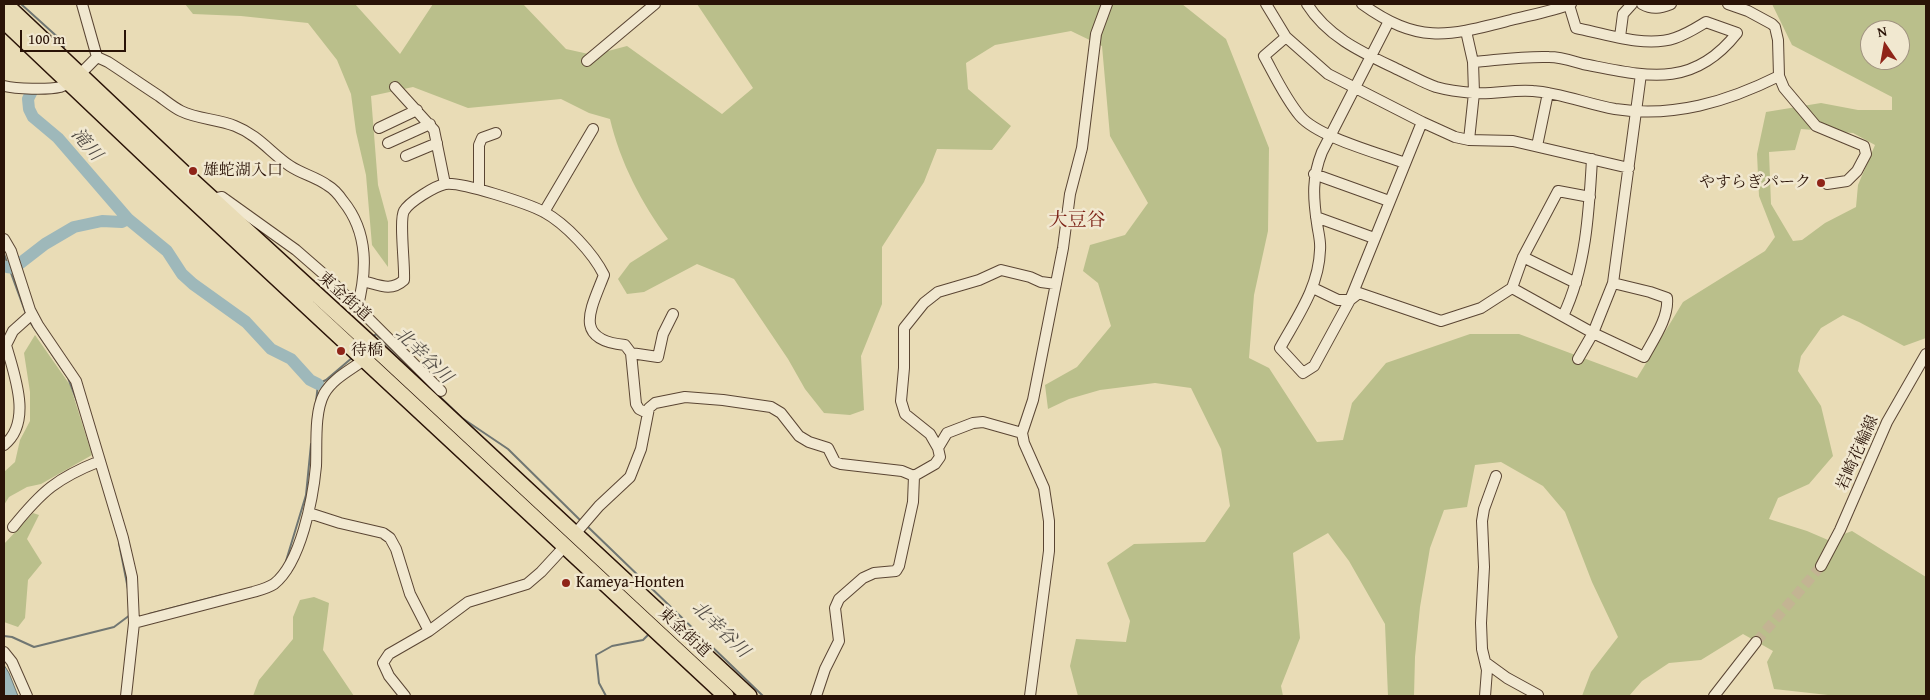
<!DOCTYPE html>
<meta charset="utf-8">
<style>
body{margin:0}
#map{position:relative;width:1930px;height:700px;overflow:hidden;background:#e9dcb6;font-family:"Gentium Book Plus",serif}
canvas{display:block}
.frame{position:absolute;inset:0;border:5px solid #2a1307;pointer-events:none}
.north{position:absolute;left:1860px;top:20px;width:50px;height:50px;box-sizing:border-box;background:#f1e8d0;border:1px solid #a19380;border-radius:50%;rotate:348deg;font-size:14px;font-weight:700;line-height:20px;text-align:center;color:#2a1307}
.north::after{content:'';display:block;margin:auto;width:18px;height:22px;background:#8f2418;clip-path:polygon(50% 0,100% 100%,50% 72%,0 100%)}
.scale{position:absolute;left:20px;top:30px;width:106px;height:22px;box-sizing:border-box;border:2px solid #2a1307;border-top:0;padding-left:6px;font-size:15px;line-height:18px;white-space:nowrap;color:#2a1307;-webkit-text-stroke:4px #f1e8d0;paint-order:stroke}
</style>
<div id="map">
<canvas width="1930" height="700"></canvas>
<div class="frame"></div>
<div class="north">N</div>
<div class="scale">100 m</div>
</div>
<script>
const context = document.querySelector('canvas').getContext('2d');
context.lineJoin = 'round';
function fill(path, color) { context.fillStyle = color; context.fill(path, 'evenodd'); }
function trace(path, color, width, dash) { context.strokeStyle = color; context.lineWidth = width; context.lineCap = dash ? 'butt' : 'round'; context.setLineDash(dash || []); context.stroke(path); }
function drawText(font, color, halo, rows, align = 'center') {
  context.font = font + ' "Gentium Book Plus","Noto Serif JP",serif'; context.lineWidth = 5; context.setLineDash([]); context.textBaseline = 'middle'; context.strokeStyle = halo; context.fillStyle = color; for (const [text, x, y, turn = 0] of rows) {
    context.save(); context.translate(x, y); context.rotate((+turn || 0) * Math.PI / 180); context.textAlign = isNaN(turn) ? turn : align; if (halo) context.strokeText(text, 0, 0); context.fillText(text, 0, 0); context.restore();
  }
}
const green = new Path2D(`
 M185,4H355L400,54L433,4H523L566,49L593,55L627,46L722,114L753,88L697,4H1182L1226,39L1269,148L1268,231L1254,295L1249,358L1269,368L1317,442L1343,440L1352,403L1386,363L1470,334H1519L1637,378L1683,302L1765,251L1775,237L1759,196L1757,154L1766,112L1821,103L1858,110H1892V97L1792,45L1772,4H1926V338L1904,346L1859,322L1843,315L1821,328L1801,356L1798,371L1821,406L1833,456L1809,484L1778,498L1769,519L1807,531L1828,540L1852,531L1926,577V696H1837L1774,689L1767,662L1773,651L1743,634L1701,660L1669,663L1642,681L1629,696H1582L1591,672L1618,637L1592,582L1565,512L1543,486L1501,462L1475,465L1467,507L1444,510L1430,548L1420,607L1415,657L1414,696H1388L1385,624L1349,561L1328,533L1293,553L1300,638L1281,686L1283,696H1078L1070,666L1076,639L1126,642L1130,621L1107,563L1134,544L1205,542L1230,506L1221,449L1191,388L1155,383L1100,390L1069,399L1048,409L1045,385L1077,367L1111,326L1098,283L1083,271L1090,245L1125,235L1148,203L1110,136L1102,46L1071,31L995,45L966,63L968,89L1011,126L992,150L937,149L924,182L882,247V304L861,356L864,410L850,415L824,413L805,389L788,359L734,279L697,264L644,292L627,294L618,279L630,263L668,239C642,204 620,162 610,119L589,113L561,99L468,108L413,87L371,96L378,185L388,222V267L372,245L366,175L356,132L351,94L337,60L308,23L241,16L193,14ZM1870,30H1900V60H1870ZM1801,129L1853,133L1875,145L1858,185L1856,207L1825,223L1802,240L1793,241L1771,204L1769,152L1795,150Z
 M35,335L70,385L92,455L41,484L27,487L9,497L4,505V472L15,462L20,440L30,421V392L24,353Z
 M33,513L39,515L27,539L42,563L28,580L25,618L18,627L4,622V544Z
 M314,597L329,603L323,650L354,696H253L259,680L293,639V617L300,600Z`);
const water = new Path2D(`
 M4,665L9,673L18,696H4Z`);
const stream = new Path2D(`
 M21,4L62,41L64,47
 M4,254L26,314
 M30,322L68,378L78,404
 M372,338L376,334L426,383
 M437,394L462,418L508,449L581,521
 M316,402L318,384L326,380L353,357
 M587,526L763,696
 M119,543L128,589
 M286,561L306,495L311,444
 M149,614L222,595
 M4,636L12,637L34,647L114,627L130,615
 M606,696L599,683L596,655L612,646L643,640L649,634`);
const river = new Path2D(`
 M32,91L28,99L29,109L33,117L58,138L128,219L167,251L182,274L193,284L246,322L271,349L291,359L310,380L318,384
 M7,267L14,268L45,244L74,227L102,221L122,222L128,219`);
const minorTunnel = new Path2D(`
 M1756,642L1821,566`);
const minor = new Path2D(`
 M82,4L97,57
 M1266,4L1286,37L1328,74L1422,122L1455,137L1469,140L1513,141L1629,168
 M1307,4C1329,39 1366,54 1401,71C1412,76 1424,83 1436,87C1447,90 1461,92 1473,93C1493,95 1513,89 1533,91C1561,93 1587,104 1615,109C1673,118 1727,102 1779,76
 M1362,4C1419,45 1448,36 1511,20C1531,15 1552,11 1571,4
 M1642,4C1653,10 1660,8 1671,4
 M1728,4L1748,11L1772,24L1775,27L1778,40L1779,76L1784,88L1816,126L1864,146L1866,154L1857,171L1847,181L1827,184
 M1389,21L1322,152C1312,177 1313,197 1317,223C1318,232 1321,241 1320,250C1319,287 1297,317 1280,348L1303,373L1314,366L1350,300L1422,122
 M1466,31L1473,62L1474,93L1469,140
 M1286,37L1264,56C1275,76 1285,98 1300,116C1318,137 1378,153 1405,163
 M1620,37L1623,14L1632,4
 M97,57L108,62C125,73 142,85 159,96C166,101 173,107 181,111C197,119 218,119 235,126C258,135 271,153 290,166C302,174 316,177 327,185C334,189 339,195 343,201C369,233 367,272 357,309
 M587,61L655,4
 M1473,62C1498,60 1524,56 1549,57C1561,57 1572,61 1583,64C1646,76 1692,90 1737,33L1706,22C1696,28 1687,34 1675,38C1646,48 1605,34 1576,28L1569,5
 M4,86C16,89 48,90 60,87C74,82 87,67 97,57
 M395,87L434,130L445,184
 M379,128L417,110
 M388,143L430,124
 M1537,146L1548,93
 M406,156L437,143
 M1314,174L1389,201
 M479,189V145L482,138L496,133
 M212,199L222,197L296,250L327,277L441,391
 M544,212L593,129
 M1316,217L1374,238
 M4,239L11,251L30,310L38,325L76,381L123,538L132,577L134,623L126,696
 M1523,257L1576,283
 M363,281C379,285 391,292 404,280C405,265 399,220 404,211C409,202 435,186 445,184C460,181 529,204 544,212C566,224 593,253 604,275C591,309 572,340 625,345L631,353L636,404L639,409L647,413
 M1313,288L1338,300H1350L1359,293L1441,321L1481,308L1512,288L1523,257L1558,191L1590,197
 M1512,288L1593,333L1644,357C1653,340 1669,318 1667,298L1650,292L1613,283
 M1563,316C1586,268 1589,212 1592,159
 M631,353L658,357L663,334L673,314
 M1578,359L1593,333L1613,283L1641,74
 M4,445C33,422 14,374 6,345L13,331L32,314
 M938,448L947,433L973,423L983,422L1022,433
 M914,476L935,464L940,457L938,448L930,434L905,414L901,401L904,368V328L924,303L938,292L979,280L1001,270L1030,277L1041,282L1056,284
 M309,513L340,523L383,533L390,538L396,549L410,594L429,631L389,654L383,663L389,676L405,696
 M13,527C42,491 57,478 100,461
 M574,535L599,506L630,477L641,449L649,408L655,403L685,397L723,400L771,407L781,413L799,436L809,442L828,448L835,462L841,464L902,471L914,476
 M1821,566L1840,530L1887,422L1926,354
 M134,623L253,592C260,590 268,588 274,584C301,563 313,498 316,466C317,445 314,413 324,394C333,378 351,370 365,359C369,357 372,352 375,348
 M429,631L468,602L527,584L541,572L565,546
 M4,652L12,662L27,696
 M1485,662L1507,678L1538,695
 M816,696L825,669L839,641L835,608L839,599L863,578L874,573L896,571L899,566L913,502L914,476
 M1030,696L1049,551V521L1044,488L1024,443L1022,433L1033,400L1063,248L1070,194L1082,148L1096,34L1107,4
 M1485,696L1487,670L1482,649L1481,623L1484,567L1482,521L1484,509L1496,476
 M1714,696L1756,642`);
const highway = new Path2D(`
 M5,4L187,176L375,348L749,696
 M4,21L181,189L726,696`);
const markers = [
 [193,171,5,"#8f2418"],
 [1821,183,5,"#8f2418"],
 [341,351,5,"#8f2418"],
 [566,583,5,"#8f2418"]
];
const poiNames = [
 ["雄蛇湖入口",203,171],
 ["やすらぎパーク",1811,183,"right"],
 ["待橋",351,351],
 ["Kameya-Honten",576,583]
];
const streetNames = [
 ["東金街道",344,297,42],
 ["岩崎花輪線",1858,453,-66],
 ["東金街道",684,633,43]
];
const waterNames = [
 ["滝川",86,145,49],
 ["北幸谷川",423,356,44],
 ["北幸谷川",720,630,44]
];
const quarterNames = [
 ["大豆谷",1077,221]
];
fill(green, '#babf8b');
fill(water, '#9eb8ba');
trace(water, '#707672', 1);
trace(stream, '#707672', 2);
trace(river, '#9eb8ba', 12);
trace(minorTunnel, '#c3b493', 10, [10, 5]);
trace(minor, '#5a4533', 12);
trace(highway, '#2a1307', 18);
trace(minor, '#f1e8d0', 10);
trace(highway, '#e9dcb6', 15);
for (const [x, y, r, color] of markers) { const dot = new Path2D(); dot.arc(x, y, r, 0, 2 * Math.PI); context.fillStyle = color; context.fill(dot); trace(dot, '#f1e8d0', 2); }
drawText('16px', '#2a1307', '#f1e8d0', poiNames, 'left');
drawText('16px', '#2a1307', '#f1e8d0', streetNames);
drawText('italic 18px', '#534d46', '#f1e8d0', waterNames);
drawText('19px', '#7a1f14', '#f1e8d0', quarterNames);
</script>
